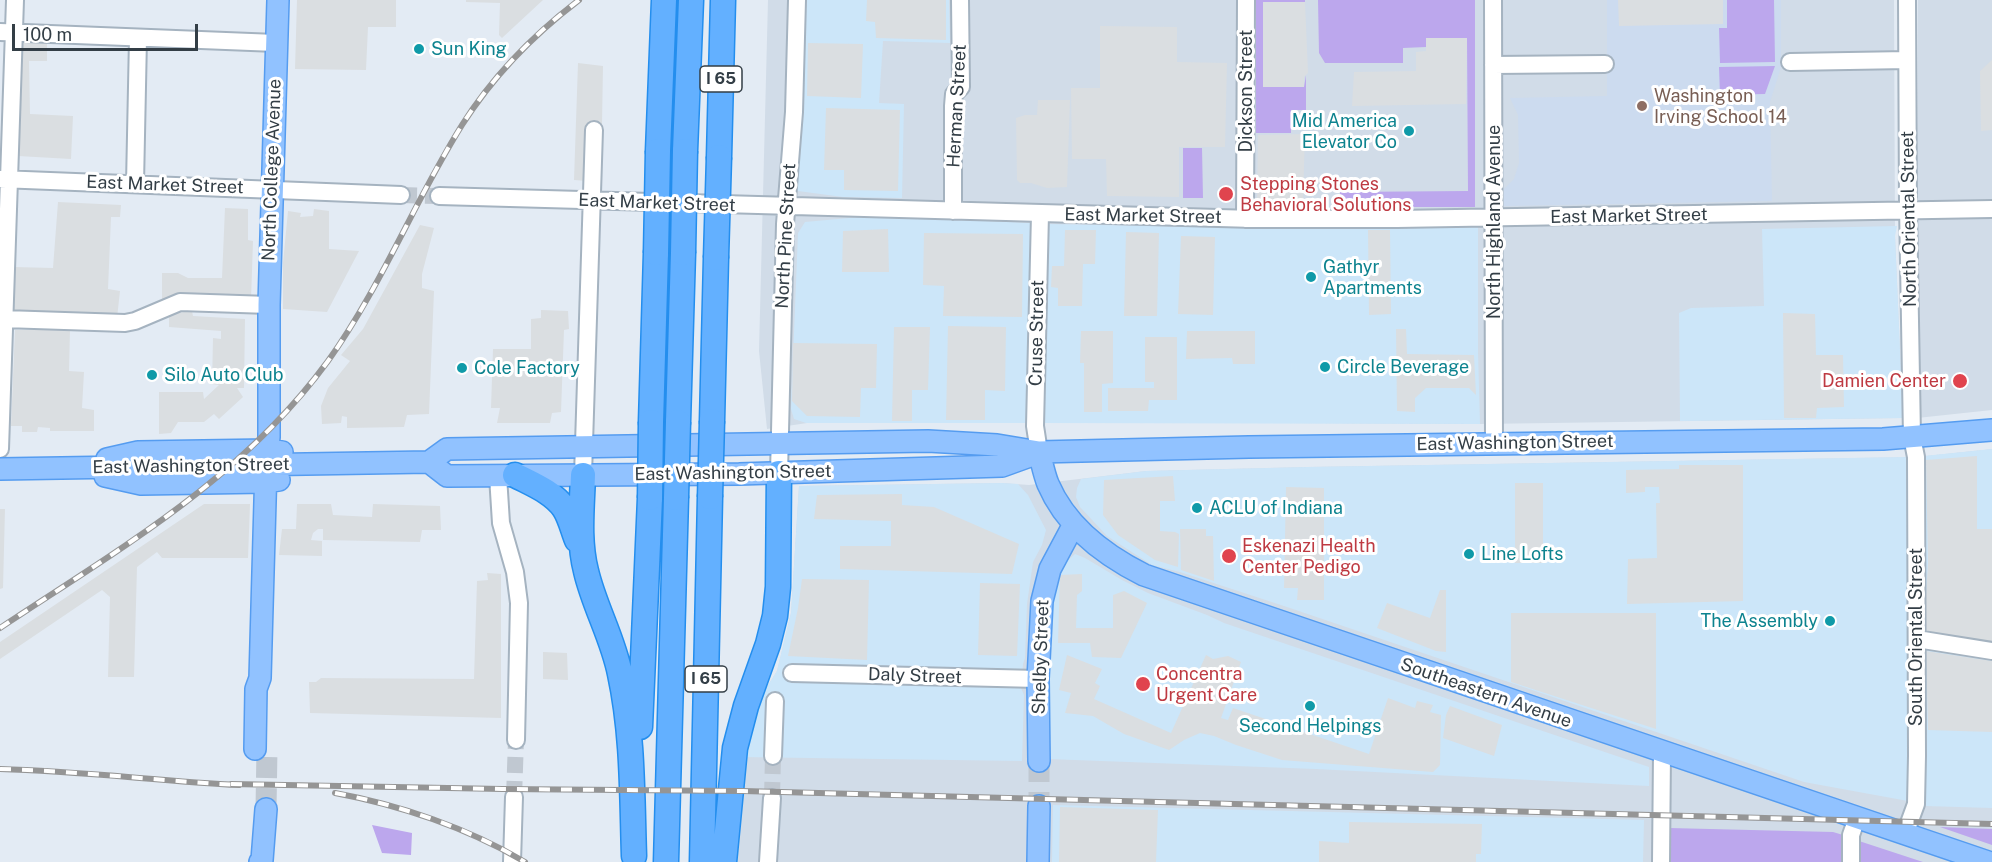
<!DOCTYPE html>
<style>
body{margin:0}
#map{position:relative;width:1992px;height:862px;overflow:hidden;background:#e3ebf4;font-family:"Public Sans",sans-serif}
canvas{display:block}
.scale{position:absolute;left:12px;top:24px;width:186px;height:27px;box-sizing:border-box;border:3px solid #333e46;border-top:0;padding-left:8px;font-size:18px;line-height:21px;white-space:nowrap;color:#333e46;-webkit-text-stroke:4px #fff;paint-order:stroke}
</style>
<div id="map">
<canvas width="1992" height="862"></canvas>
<div class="scale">100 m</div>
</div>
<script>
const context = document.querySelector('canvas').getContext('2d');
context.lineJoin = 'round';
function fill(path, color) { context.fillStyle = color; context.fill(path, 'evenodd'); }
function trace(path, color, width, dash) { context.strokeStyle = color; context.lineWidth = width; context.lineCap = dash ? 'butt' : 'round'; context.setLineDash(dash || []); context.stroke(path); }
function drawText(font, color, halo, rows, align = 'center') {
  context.font = font + ' "Public Sans",sans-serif'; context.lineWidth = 6; context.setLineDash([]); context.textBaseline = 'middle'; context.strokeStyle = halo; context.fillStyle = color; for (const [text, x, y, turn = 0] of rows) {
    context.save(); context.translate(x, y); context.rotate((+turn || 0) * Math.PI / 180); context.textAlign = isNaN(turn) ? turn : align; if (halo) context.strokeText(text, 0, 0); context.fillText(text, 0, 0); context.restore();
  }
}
const residential = new Path2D(`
 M768,0H1894L1895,236L1903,418L1480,424L1094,422L807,423L767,429L759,351Z
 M1918,0H1992V410L1917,418Z
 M1992,449V862H734L740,751L757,703L777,671L791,613L799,486L1002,483L1029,485L1146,471L1307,467L1916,457Z`);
const commercial = new Path2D(`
 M803,0H949L950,43L883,41L879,103L904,104L902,198L843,197L798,191L794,186Z
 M871,216L1031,223L1027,423H806L794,419L791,409L798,233L805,222Z
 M1046,224L1299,229L1478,227V352L1480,424L1040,423Z
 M1897,226L1895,236L1903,418L1680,421L1679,313L1691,308L1764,306L1762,229Z
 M1992,449V808L1925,806L1923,790L1924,456Z
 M1908,457V801L1804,782L1284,606L1180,572L1152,565L1107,536L1080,507L1076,497L1077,488L1081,479L1146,471L1307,467Z
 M1002,483L1018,484L1028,495L1046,530L1042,545L1033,562L1027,604L1025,658L1023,664L1021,688L1024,695L1022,761L740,757L757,703L777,671L791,613L799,486Z
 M1075,554L1085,558L1122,580L1148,593L1207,615L1224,623L1649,767V786L1316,769L1048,759L1046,633L1059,568Z
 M1053,805L1644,820L1643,862H1052Z`);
const education = new Path2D(`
 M1607,0H1781V67L1770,102L1772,201L1504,206V189L1514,179L1519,163L1518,115L1510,98L1607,96Z`);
const green = new Path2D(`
 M1256,0H1305V2H1263V87H1304L1306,75V110H1291V133H1256Z
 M1318,0H1475V207H1344L1340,201V192L1468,191L1467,38H1427L1426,47L1403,48V63H1325L1319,53Z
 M1727,0H1774L1775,62L1720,63L1719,28H1727Z
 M1775,66L1765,94L1720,95L1719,67Z
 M1183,148H1202L1203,198H1183Z
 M372,825L412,833L411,855L382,853Z
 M1940,827L1992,829V845Z
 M1669,828L1833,832L1843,835V862H1669Z
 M1859,841L1923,862H1859Z`);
const parking = new Path2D(`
 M297,0H396V27H368L366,70L295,69Z
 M466,0H543L502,38L499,35L500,3L466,2Z
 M867,0H946V40L876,38L875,22L866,21Z
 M1618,0H1723V24L1619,26Z
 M1263,2H1305L1308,73L1304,77V87H1263Z
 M1100,26L1177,27V62L1227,63L1225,147H1179V197L1107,196L1106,159H1072L1071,88H1100Z
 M1426,38H1467L1466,104L1352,106L1354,72L1416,71V52L1426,51Z
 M20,43H47V61H29L30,114L73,116L71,159L18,156Z
 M808,43L863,44L861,98L807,96Z
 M1992,60V130L1981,131L1980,71Z
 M578,63L603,66L601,182L574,180Z
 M1038,100H1070L1067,187L1047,188L1031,183H1020L1017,180L1016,118L1025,115H1037Z
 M826,108L900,110L898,191L844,190V170H824Z
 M1305,134L1303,201H1257L1258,135Z
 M58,202L121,205L120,217H111L108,289L120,291L117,318L13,313L14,267L53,268Z
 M225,208L248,209V240L253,241L251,300L162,299V273H178L188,278H222Z
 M314,209L329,211V249L359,251L327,312L283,309V263L288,211L301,213L300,217L313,216Z
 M420,225L434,228L422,274V288L434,291L429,414L407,415L404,427L347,428V417L342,416L341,423L322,424L321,406L328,388L350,361L341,355L363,329Z
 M888,229L889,272H842L843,231Z
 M1065,230H1096L1095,264H1083L1082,306H1058V288L1051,287L1052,266H1064Z
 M1368,230H1390L1391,314L1369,315Z
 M1126,232L1159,233L1157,316H1124Z
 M924,233L1023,234L1022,317L943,316L944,286L923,285Z
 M1181,236L1215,237L1213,315L1178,314Z
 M541,310L568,311L569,329L564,330L561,412L552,413L550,423H497L500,408H491L493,349H531V319L541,318Z
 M192,311L193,316L245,319L244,388H237L243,397L219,419L214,414L204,422H178L171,433L159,434V392H203L204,399L219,385L212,384L213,338L221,339V331L169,327V314Z
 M1783,313L1815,314L1816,355H1843L1844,407L1817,408L1816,418H1784Z
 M948,326L1006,327L1005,391L985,390V420H946Z
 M894,327H930L928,390H912V421H892Z
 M1396,329H1406L1407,354L1474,355L1476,395L1469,388H1426L1415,398V412L1397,411Z
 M15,330H70L69,371L84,372L82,408L94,410V431H50V428L38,427L37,432H22V426H11Z
 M1081,331H1113V383L1102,384V412H1084V363H1080Z
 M1187,331H1255V364H1233L1232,358L1186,359Z
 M1145,337H1177V400H1149L1148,411H1108V388H1154V382H1145Z
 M793,343L877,344L876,388H861L860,417L807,416L792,401Z
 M1977,456V529H1992V642L1924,631L1928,563L1926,460Z
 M1679,465H1743V601L1627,604L1628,559L1657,558L1656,503H1660L1659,487H1645V492L1626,493V470L1679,469Z
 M1173,476L1175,501H1160V531L1175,532L1179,534L1178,567L1155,560L1118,535L1103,515L1104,480Z
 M1515,483H1543V563H1515Z
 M1286,487L1324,488V600H1297L1298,588H1284Z
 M902,494V505L934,507L1019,544L1012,574L840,569V546H891V521L814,519L817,495Z
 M204,504H250L248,558H162L157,552L137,567L134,677H108L110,597L102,590L0,659V642Z
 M297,504H331L333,515L372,517L373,504L440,506L441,530H422L420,542L323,540V529H318L313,533L311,540L322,541V556L279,555L282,529H296Z
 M0,509H5L3,588L0,589Z
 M1180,529H1206V536H1213L1214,581L1181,570Z
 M487,573L501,574V718L310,713L309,682H316L321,678L474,679L477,581L488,580Z
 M1082,574V591L1077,595L1076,628H1113V595L1124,591L1147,603L1121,658L1092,657L1090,643H1058L1060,575Z
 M802,579L869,580L867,660L788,656L798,608Z
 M980,583L1020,584L1017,656L978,655Z
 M1440,590H1446V652L1436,651L1377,628L1387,603L1430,618Z
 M1511,613H1656V729L1511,682Z
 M1926,651L1992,661V732L1928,730Z
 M543,652L567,653L568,680L543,679Z
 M1067,655L1102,669L1095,683L1100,686L1094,699L1171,733L1206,655L1213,659L1228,656L1241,662L1221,718L1228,720L1233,708L1369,754L1388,698L1415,708L1417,701L1433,705L1430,712L1441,715L1440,765L1433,772L1282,760L1236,745L1214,736L1200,733L1184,740L1169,750L1124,734L1093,716L1065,713L1071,693L1059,690Z
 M1450,706L1502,725L1494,756L1443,738L1446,715Z
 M1060,807L1158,810L1156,862H1059Z
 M1349,822L1482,824L1481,854H1476V862H1319V841L1349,843Z`);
const minorTunnel = new Path2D(`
 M401,195L439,196
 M514,797L516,740
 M772,798L773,756`);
const majorTunnel = new Path2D(`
 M1039,761V806
 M266,809L267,748`);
const minor = new Path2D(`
 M1493,0L1494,444
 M0,32L276,43
 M1790,62L1907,60
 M1493,65L1605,64
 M0,179L401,195
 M135,184L138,38
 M439,196L1254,219H1397L1992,209
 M953,211V106L954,94L961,87L960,0
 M1245,219L1246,0
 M4,319L125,323L135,321L180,302L269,305
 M0,449L15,0
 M1039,452L1035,426L1040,214
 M779,473L785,224L794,112L797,0
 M583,475L594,130
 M498,476L501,523L515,572L519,603L516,740
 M1917,639L1992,651
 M792,673L1038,679
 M773,756L775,701
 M1905,834L1916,804L1917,756L1916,457L1912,437L1908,205L1907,0
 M512,862L514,797
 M768,862L772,798
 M1661,862L1662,753
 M1851,862V835L1857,818`);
const major = new Path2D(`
 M1039,452C1042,463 1044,474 1048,484C1066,526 1104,555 1144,575L1988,862
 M107,459L138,452L269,450L282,452
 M429,462L447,476L739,474L1002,466L1038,453
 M0,469L429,462L447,449L928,441L997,445L1039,452L1249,447L1883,439L1992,430
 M105,476L141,484L266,482L279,480
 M255,749L256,689L260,678L266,466L269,437V305L278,0
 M1039,761L1038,679L1042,601L1050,569L1074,524
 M260,862L262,860L266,809
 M1038,862L1039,806`);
const highway = new Path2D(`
 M658,151L664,0
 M685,151L691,0
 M719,157L723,0
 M712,421L716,258
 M651,422L656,253
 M678,422L683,253
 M515,475C532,484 553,492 564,508C570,517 573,530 577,540
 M583,475C582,507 578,540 586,571C594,606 613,638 620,674C633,734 632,795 634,856
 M640,727L650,498
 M666,862L676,498
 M702,862L710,497
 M724,862L735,748L746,706L768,644L775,616L778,587L779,473`);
const rail = new Path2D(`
 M0,628C119,549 242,479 328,361C381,287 414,202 462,125C493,76 533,35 579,0
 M0,769C80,771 159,781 239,785
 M231,784L502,789L743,791L1992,824
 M335,793C400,805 468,828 525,862`);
const highwayBridge = new Path2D(`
 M656,253L658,151
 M683,253L685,151
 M716,258L719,157
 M710,497L712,421
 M650,498L651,422
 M676,498L678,422`);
const markers = [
 [419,49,6,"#0f9aa8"],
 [1642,106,6,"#8d6e63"],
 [1409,131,6,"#0f9aa8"],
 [1226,194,8,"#e0444e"],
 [1311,277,6,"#0f9aa8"],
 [1325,367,6,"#0f9aa8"],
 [462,368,6,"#0f9aa8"],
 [152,375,6,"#0f9aa8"],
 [1960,381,8,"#e0444e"],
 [1197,508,6,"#0f9aa8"],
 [1469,554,6,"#0f9aa8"],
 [1229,556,8,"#e0444e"],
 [1830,621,6,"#0f9aa8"],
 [1143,684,8,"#e0444e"],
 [1310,706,6,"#0f9aa8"]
];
const shields = [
 [721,79,42],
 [706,679,42]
];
const shieldNames = [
 ["I 65",721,79],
 ["I 65",706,679]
];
const cultureNames = [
 ["Sun King",431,49],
 ["Mid America",1397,121,"right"],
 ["Elevator Co",1397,142,"right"],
 ["Gathyr",1323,267],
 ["Apartments",1323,288],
 ["Circle Beverage",1337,367],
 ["Cole Factory",474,368],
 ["Silo Auto Club",164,375],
 ["ACLU of Indiana",1209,508],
 ["Line Lofts",1481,554],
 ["The Assembly",1818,621,"right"],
 ["Second Helpings",1310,726,"center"]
];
const streetNames = [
 ["Dickson Street",1246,91,-90],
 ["Herman Street",957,106,-87],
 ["North College Avenue",272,170,-88],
 ["East Market Street",165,185,2],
 ["East Market Street",657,203,2],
 ["East Market Street",1143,216,1],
 ["East Market Street",1629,216,-1],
 ["North Oriental Street",1909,219,-91],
 ["North Highland Avenue",1494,222,-90],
 ["North Pine Street",786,236,-87],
 ["Cruse Street",1037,333,-89],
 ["East Washington Street",1515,443,-1],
 ["East Washington Street",191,466,-1],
 ["East Washington Street",733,473,-1],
 ["South Oriental Street",1916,637,-90],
 ["Shelby Street",1041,657,-88],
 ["Daly Street",915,676,2],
 ["Southeastern Avenue",1486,693,19]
];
const educationNames = [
 ["Washington",1654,96],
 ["Irving School 14",1654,117]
];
const healthNames = [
 ["Stepping Stones",1240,184],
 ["Behavioral Solutions",1240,205],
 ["Damien Center",1946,381,"right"],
 ["Eskenazi Health",1242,546],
 ["Center Pedigo",1242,567],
 ["Concentra",1156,674],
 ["Urgent Care",1156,695]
];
fill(residential, '#d1dce8');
fill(commercial, '#cce6f9');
fill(education, '#ccdbef');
fill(green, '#bca7ed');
fill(parking, '#dadee1');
trace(minorTunnel, '#c0c8d1', 16, [16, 8]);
trace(majorTunnel, '#c0c8d1', 21, [21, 10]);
trace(minor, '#a5b3c0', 20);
trace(major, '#559cf0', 24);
trace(highway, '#248eee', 27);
trace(minor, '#fff', 16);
trace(major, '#91c2ff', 21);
trace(highway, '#63b0ff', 24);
trace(rail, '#959595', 6);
trace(rail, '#fff', 4, [11]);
trace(highwayBridge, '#248eee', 27, []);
trace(highwayBridge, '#63b0ff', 24);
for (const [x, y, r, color] of markers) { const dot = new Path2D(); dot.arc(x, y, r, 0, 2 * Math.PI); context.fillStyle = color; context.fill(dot); trace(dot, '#fff', 2); }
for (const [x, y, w] of shields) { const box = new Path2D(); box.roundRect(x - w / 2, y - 13, w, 26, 4.5); context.fillStyle = '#fff'; context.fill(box); trace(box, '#333e46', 1.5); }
drawText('bold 16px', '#333e46', null, shieldNames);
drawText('18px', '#0d838f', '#fff', cultureNames, 'left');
drawText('18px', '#333e46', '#fff', streetNames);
drawText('18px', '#785e54', '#fff', educationNames, 'left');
drawText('18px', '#be3a42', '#fff', healthNames, 'left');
</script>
